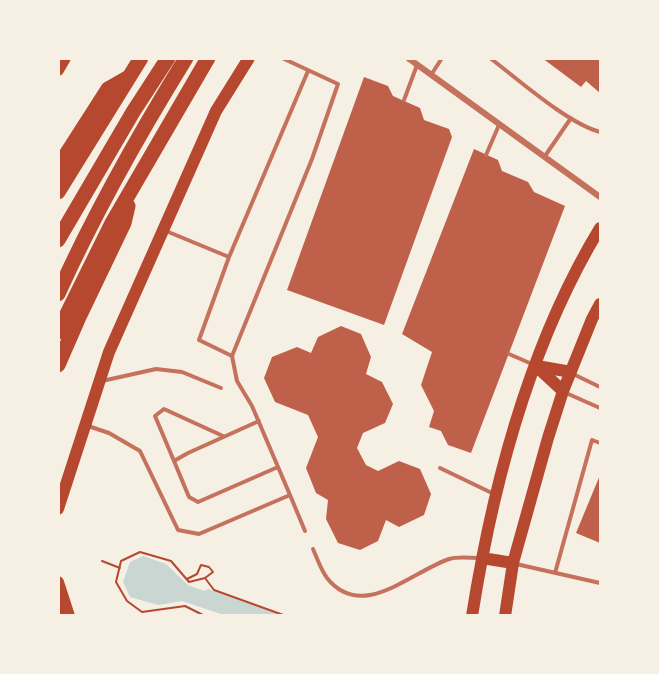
<!DOCTYPE html>
<style>
body{margin:0}
#map{position:relative;width:659px;height:674px;overflow:hidden;background:#f6efe4;font-family:Lato,sans-serif}
canvas{display:block}
.frame{position:absolute;inset:0;border:60px solid #f6efe4;pointer-events:none}
</style>
<div id="map">
<canvas width="659" height="674"></canvas>
<div class="frame"></div>
</div>
<script>
const context = document.querySelector('canvas').getContext('2d');
context.lineJoin = 'round';
function fill(path, color) { context.fillStyle = color; context.fill(path, 'evenodd'); }
function trace(path, color, width, dash) { context.strokeStyle = color; context.lineWidth = width; context.lineCap = dash ? 'butt' : 'round'; context.setLineDash(dash || []); context.stroke(path); }
const water = new Path2D(`
 M143,556L166,564L188,585L204,591L208,589L280,615H224L182,601L158,605L130,597L123,582L130,562Z`);
const building = new Path2D(`
 M542,58H600V93L586,81L581,87Z
 M364,77L388,86L393,96L420,108L424,120L449,129L452,137L384,325L287,290Z
 M474,149L498,160L502,171L528,182L534,192L565,206L471,453L448,445L441,431L429,427L434,411L421,385L432,352L402,334Z
 M341,326L361,334L371,357L366,374L382,382L393,404L385,423L363,433L357,448L366,465L378,471L399,461L420,469L431,494L424,515L399,527L386,520L378,541L360,550L338,543L326,519L328,500L316,493L306,468L318,437L308,415L275,402L264,378L272,357L297,347L311,353L318,337Z
 M600,475V543L576,533Z`);
const path = new Path2D(`
 M102,561L120,568
 M205,578L214,590L286,616
 M187,579L197,574L201,565L209,567L213,572L205,578L189,582L171,561L140,552L121,561L116,582L127,601L142,612L185,606L205,616`);
const service = new Path2D(`
 M282,58L338,84L312,159L232,356L237,381L252,406L290,495
 M490,58C519,80 567,123 600,132
 M431,75L442,58
 M404,100L417,65
 M486,155L499,125
 M545,156L571,118
 M166,231L229,257
 M509,354L532,364
 M232,356L199,340L229,257L308,71
 M571,373L600,387
 M102,381L156,369L182,372L221,388
 M566,393L600,408
 M259,421L188,453L174,461L189,497L198,502L278,467
 M88,426L109,433L140,451L178,530L199,534L290,495L305,531
 M174,461L155,416L164,409L223,436
 M440,468L494,494
 M313,549C317,558 321,570 327,578C362,622 411,572 449,559C458,556 471,558 481,558
 M516,564L600,583
 M555,573L592,440L600,443`);
const minor = new Path2D(`
 M408,58L600,197`);
const secondary = new Path2D(`
 M58,70L65,58
 M536,366L563,391
 M537,366L571,372
 M58,509L109,352L216,111L249,58
 M482,558L513,563
 M58,582L69,616
 M472,616C493,483 530,343 600,228
 M505,616L513,563L548,438L563,391L592,319L600,304`);
const motorway = new Path2D(`
 M58,167L108,89L129,77
 M58,192L141,58
 M58,240L133,112L168,58
 M58,294C95,212 139,134 186,58
 M58,332L112,223L208,58
 M58,365L79,317L124,223L128,206
 M58,611L62,616`);
fill(water, '#c9d6d2');
fill(building, '#bf614a');
trace(path, '#b5482f', 2);
trace(service, '#c5725c', 4);
trace(minor, '#c5725c', 6);
trace(secondary, '#b5482f', 12);
trace(motorway, '#b5482f', 15);
</script>
